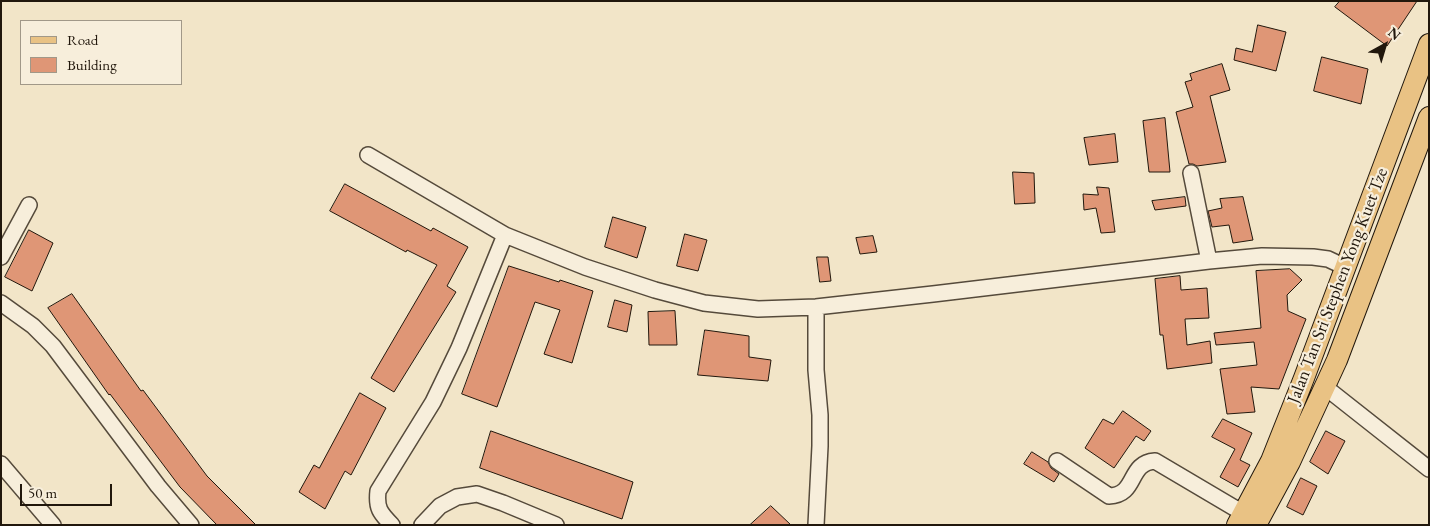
<!DOCTYPE html>
<style>
body{margin:0}
#map{position:relative;width:1430px;height:526px;overflow:hidden;background:#f2e5c8;font-family:"EB Garamond",serif}
canvas{display:block}
.frame{position:absolute;inset:0;border:2px solid #21170c;pointer-events:none}
.legend{position:absolute;left:20px;top:20px;width:162px;height:65px;box-sizing:border-box;background:#f7eedb;border:1px solid #a19888;margin:0;padding:6px 9px;list-style:none;font-size:15px;color:#21170c}
.legend li{display:flex;align-items:center;gap:10px;height:25px}
.legend b{width:25px;border:1px solid #a19888}
.north{position:absolute;left:1360px;top:20px;width:50px;height:50px;-webkit-text-stroke:4px #f7eedb;paint-order:stroke;rotate:39deg;font-size:14px;font-weight:700;line-height:20px;text-align:center;color:#21170c}
.north::after{content:'';display:block;margin:auto;width:18px;height:22px;background:#21170c;clip-path:polygon(50% 0,100% 100%,50% 72%,0 100%)}
.scale{position:absolute;left:20px;top:484px;width:92px;height:22px;box-sizing:border-box;border:2px solid #21170c;border-top:0;padding-left:6px;font-size:15px;line-height:18px;white-space:nowrap;color:#21170c;-webkit-text-stroke:4px #f7eedb;paint-order:stroke}
</style>
<div id="map">
<canvas width="1430" height="526"></canvas>
<div class="frame"></div>
<ul class="legend">
<li><b style="height:6px;background:#e9c284"></b>Road</li>
<li><b style="height:14px;background:#df9676"></b>Building</li>
</ul>
<div class="north">N</div>
<div class="scale">50 m</div>
</div>
<script>
const context = document.querySelector('canvas').getContext('2d');
context.lineJoin = 'round';
function fill(path, color) { context.fillStyle = color; context.fill(path, 'evenodd'); }
function trace(path, color, width, dash) { context.strokeStyle = color; context.lineWidth = width; context.lineCap = dash ? 'butt' : 'round'; context.setLineDash(dash || []); context.stroke(path); }
function drawText(font, color, halo, rows, align = 'center') {
  context.font = font + ' "EB Garamond",serif'; context.lineWidth = 4.5; context.setLineDash([]); context.textBaseline = 'middle'; context.strokeStyle = halo; context.fillStyle = color; for (const [text, x, y, turn = 0] of rows) {
    context.save(); context.translate(x, y); context.rotate((+turn || 0) * Math.PI / 180); context.textAlign = isNaN(turn) ? turn : align; if (halo) context.strokeText(text, 0, 0); context.fillText(text, 0, 0); context.restore();
  }
}
const building = new Path2D(`
 M1340,1H1417L1387,46L1335,7Z
 M1258,25L1286,32L1276,71L1234,60L1236,48L1252,52Z
 M1322,57L1368,69L1361,104L1314,91Z
 M1222,64L1230,90L1210,96L1226,162L1197,166L1193,164H1189L1176,112L1193,107L1185,82L1192,80L1190,74Z
 M1165,118L1170,172H1149L1143,121Z
 M1115,134L1118,162L1089,165L1084,138Z
 M1013,172L1034,173L1035,203L1015,204Z
 M345,184L431,231L433,228L468,247L447,286L456,292L394,392L371,378L437,265L407,250L406,252L330,211Z
 M1097,187L1109,188L1115,232L1101,233L1096,208L1084,210L1083,194L1098,195Z
 M1185,197L1186,206L1155,210L1152,201Z
 M1243,197L1253,240L1233,243L1229,225L1212,227L1208,211L1222,208L1220,199Z
 M613,217L646,227L637,258L605,247Z
 M29,230L53,243L32,291L5,277Z
 M685,234L707,240L698,271L677,266Z
 M873,236L877,252L860,254L856,238Z
 M817,257H828L831,281L820,282Z
 M509,266L559,282L560,280L593,291L572,363L544,354L560,310L535,302L497,407L462,394Z
 M1290,269L1302,280L1287,295L1288,311L1306,319L1279,389L1251,387L1255,412L1227,414L1220,369L1257,365L1254,342L1216,345L1214,333L1261,328L1256,271Z
 M1180,276L1181,290L1207,288L1209,318L1185,319L1187,345L1210,341L1212,363L1167,369L1163,335H1160L1155,279Z
 M72,294L141,391L143,390L207,476L256,525H217L180,487L110,394L109,395L48,308Z
 M615,300L632,305L627,332L608,327Z
 M675,311L677,345H649L648,312Z
 M705,330L749,336V357L771,360L768,381L698,375Z
 M360,393L386,408L351,475L345,471L325,509L299,492L314,465L319,468Z
 M1123,411L1151,431L1144,441L1136,436L1114,468L1085,448L1103,419L1113,424Z
 M1223,419L1252,433L1240,460L1250,465L1238,487L1220,477L1235,449L1212,437Z
 M491,431L633,482L622,519L480,468Z
 M1326,431L1345,441L1328,474L1310,462Z
 M1032,452L1048,462L1051,468L1059,474L1054,482L1024,464Z
 M1301,478L1317,486L1303,515L1287,507Z
 M771,506L791,525H750Z`);
const minor = new Path2D(`
 M368,155L505,235L585,267L655,290L704,303L758,309L816,307L933,294L1209,261L1262,256L1313,257L1328,259L1345,267
 M1191,173L1209,261
 M1,257L29,205
 M1,303L33,326L53,346L158,486L191,525
 M1325,387L1429,469
 M1057,461L1109,496C1138,495 1127,463 1155,461L1243,513
 M1,464L53,525
 M392,525C380,513 376,508 378,491L433,402L459,348L505,235
 M422,525L440,506L457,497L477,494L503,503L556,525
 M816,525L820,446V415L816,370V307`);
const major = new Path2D(`
 M1237,525L1271,461L1304,378L1429,44
 M1256,525L1290,462L1337,360L1429,117`);
const streetNames = [
 ["Jalan Tan Sri Stephen Yong Kuet Tze",1338,286,-69]
];
fill(building, '#df9676');
trace(building, '#21170c', 1);
trace(minor, '#554a3b', 18);
trace(major, '#21170c', 22);
trace(minor, '#f7eedb', 15);
trace(major, '#e9c284', 20);
drawText('18px', '#21170c', '#f7eedb', streetNames);
</script>
